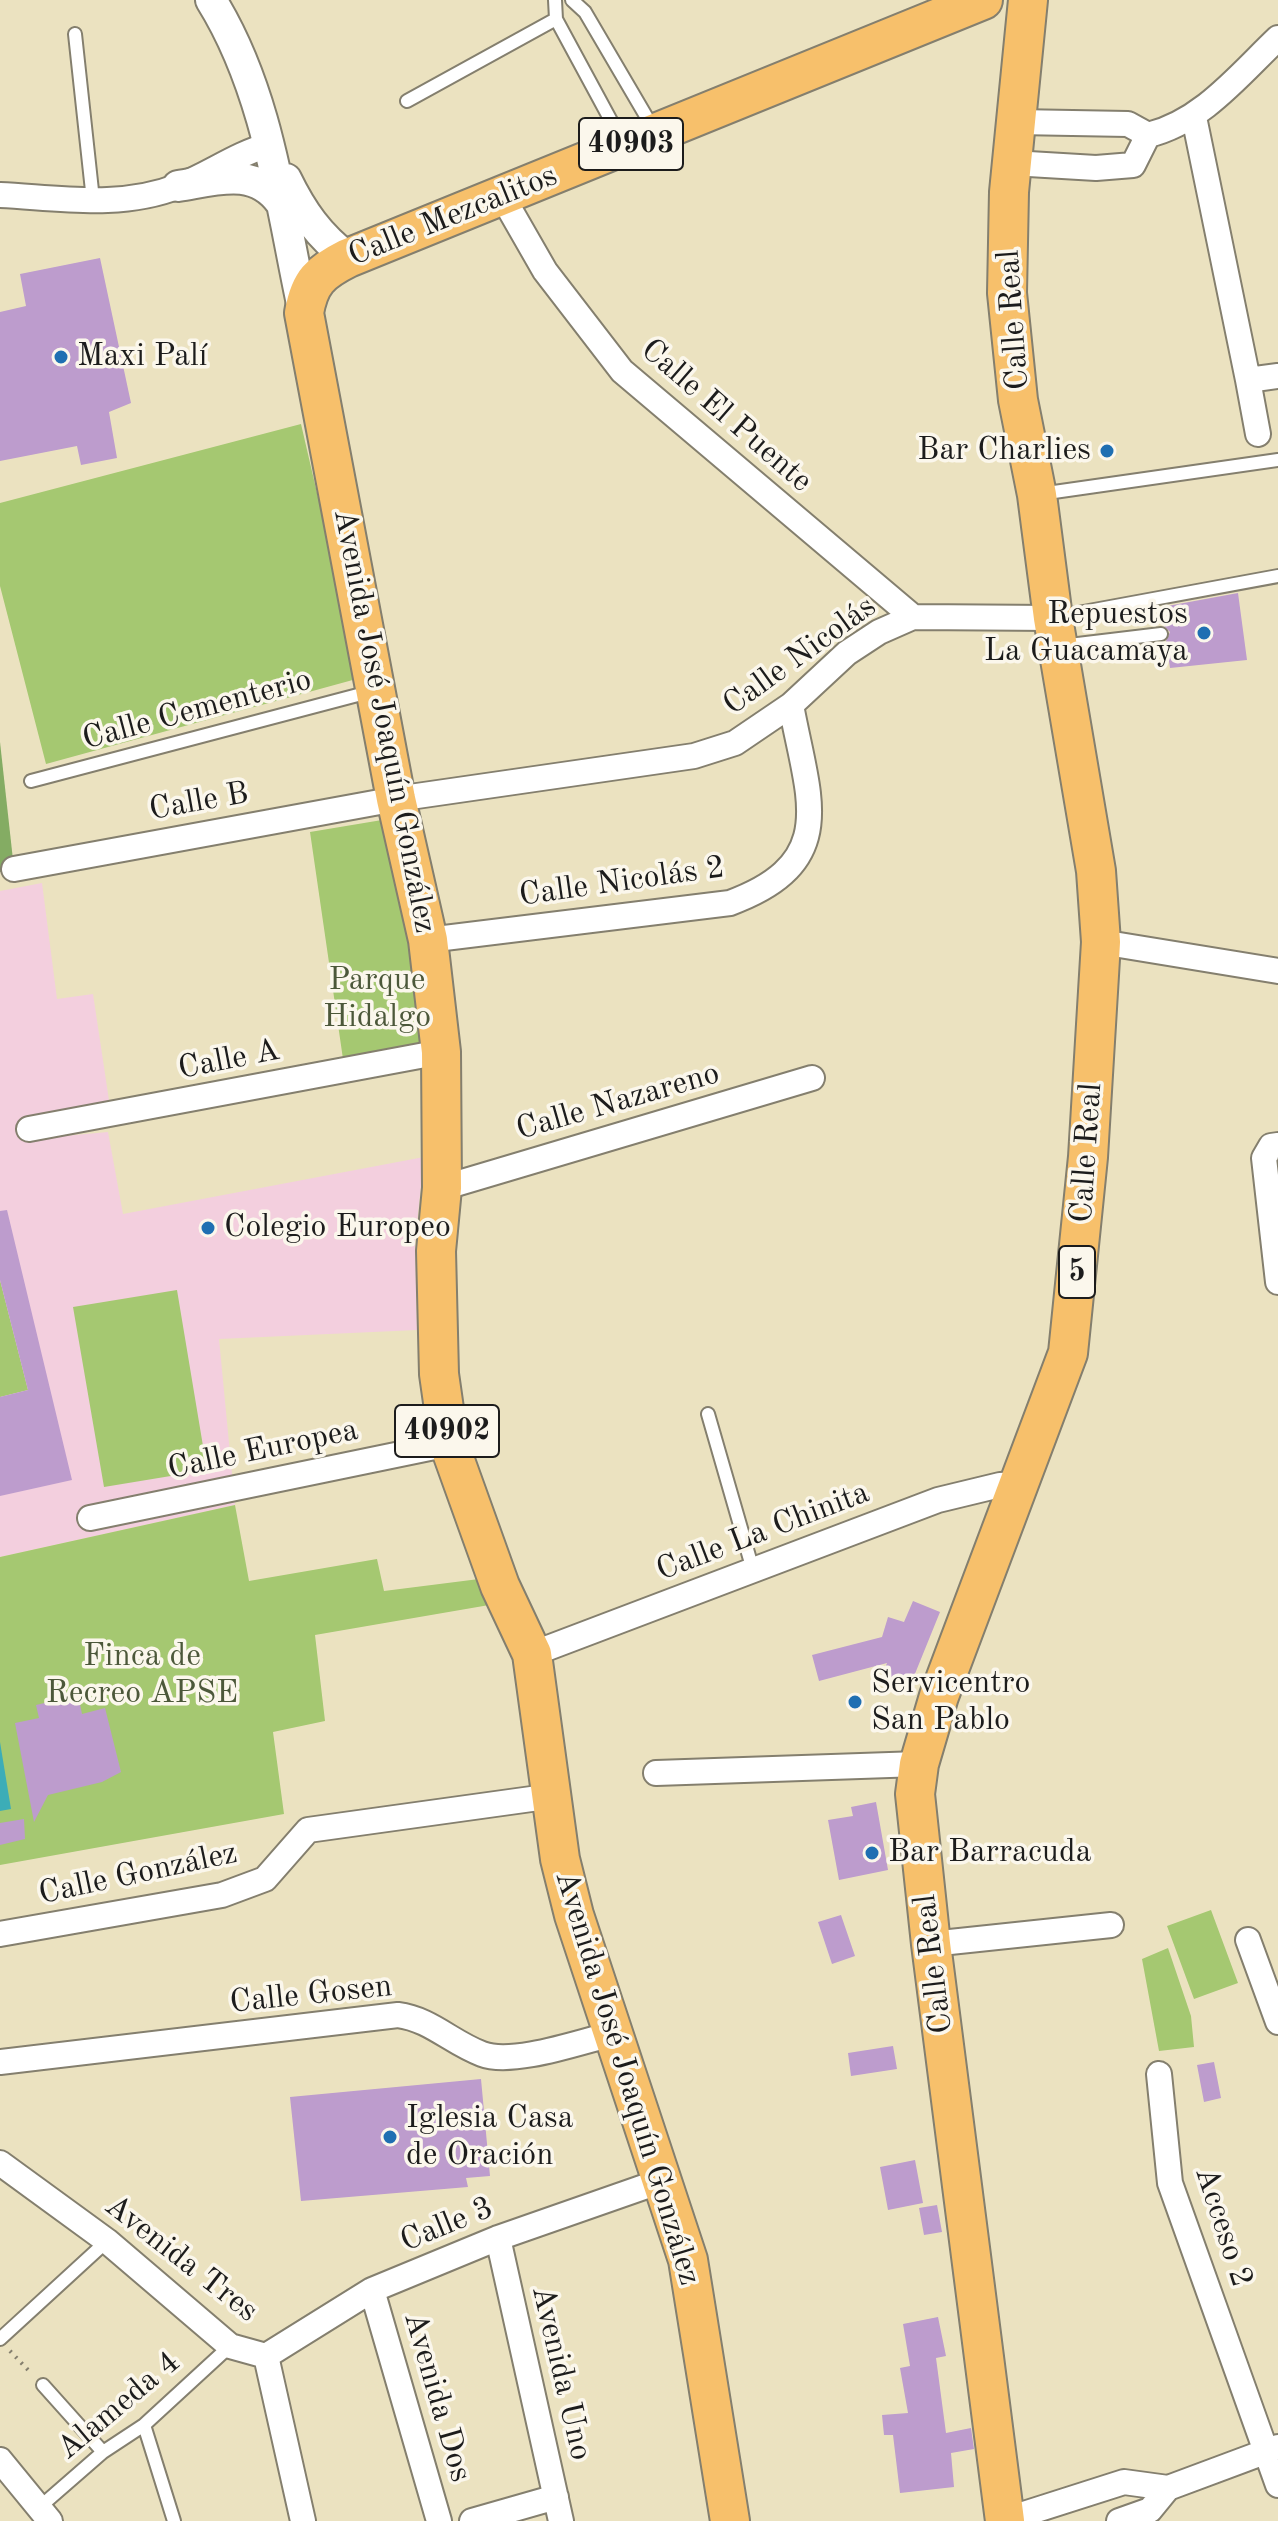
<!DOCTYPE html>
<meta charset="utf-8">
<style>
body{margin:0}
canvas{display:block;background:#ebe2c0}
</style>
<canvas width="1278" height="2521"></canvas>
<script>
const context = document.querySelector('canvas').getContext('2d');
context.lineJoin = 'round';
function fill(path, color) { context.fillStyle = color; context.fill(path, 'evenodd'); }
function trace(path, color, width, dash) { context.strokeStyle = color; context.lineWidth = width; context.lineCap = dash ? 'butt' : 'round'; context.setLineDash(dash || []); context.stroke(path); }
function drawText(font, color, halo, rows, align = 'center') {
  context.font = font + ' "Old Standard TT",serif'; context.lineWidth = 7; context.setLineDash([]); context.textBaseline = 'middle'; context.strokeStyle = halo; context.fillStyle = color; for (const [text, x, y, turn = 0] of rows) {
    context.save(); context.translate(x, y); context.rotate((+turn || 0) * Math.PI / 180); context.textAlign = isNaN(turn) ? turn : align; if (halo) context.strokeText(text, 0, 0); context.fillText(text, 0, 0); context.restore();
  }
}
const built = new Path2D(`
 M42,883L57,999L93,994L110,1107L62,1113L64,1136L108,1132L123,1214L424,1157L415,1242L417,1330L219,1339L235,1505L0,1557V891Z`);
const green = new Path2D(`
 M301,424L360,678L46,764L0,586V503Z
 M388,819L426,1044L343,1059L310,832Z
 M0,1280L28,1390L0,1397Z
 M177,1290L207,1470L104,1487L73,1307Z
 M235,1505L249,1581L377,1559L384,1591L487,1578L495,1604L315,1635L325,1721L273,1732L284,1814L0,1865V1557Z
 M1211,1910L1238,1983L1194,1999L1167,1926Z
 M1168,1948L1191,2016L1194,2047L1159,2051L1142,1959Z`);
const forest = new Path2D(`
 M0,742L14,869L0,872Z`);
const water = new Path2D(`
 M0,1742L11,1809L0,1811Z`);
const building = new Path2D(`
 M100,258L131,403L109,412L117,458L81,465L77,446L0,461V312L26,306L20,274Z
 M1238,593L1247,660L1170,668L1166,641L1170,632L1164,626L1162,607Z
 M7,1210L72,1480L0,1496V1397L28,1390L0,1280V1211Z
 M913,1601L940,1612L908,1691L880,1680L887,1663L819,1681L812,1655L882,1637L888,1617L904,1622Z
 M78,1695L82,1714L105,1708L121,1772L102,1782L48,1795L34,1822L15,1723L39,1718L36,1705Z
 M876,1802L888,1870L839,1880L828,1820L853,1816L851,1807Z
 M24,1819L25,1839L0,1845V1823Z
 M841,1915L855,1956L832,1964L818,1922Z
 M893,2046L897,2069L851,2076L848,2053Z
 M1214,2062L1221,2098L1204,2102L1197,2065Z
 M481,2079L490,2176L466,2178L468,2187L301,2201L290,2097Z
 M915,2160L923,2203L888,2210L880,2167Z
 M937,2205L942,2232L924,2235L919,2208Z
 M938,2317L946,2356L936,2358L946,2433L971,2428L974,2449L951,2453L954,2487L900,2493L893,2435H884L882,2415L908,2413L900,2368L910,2366L903,2324Z`);
const path = new Path2D(`
 M10,2351L32,2374`);
const service = new Path2D(`
 M555,0L556,19L623,143
 M572,0L585,12L653,128
 M75,34L93,200
 M407,101L556,19
 M1040,494L1278,460
 M1056,617L1278,576
 M1061,646L1161,634
 M31,781L373,691
 M708,1414L753,1570
 M0,2339L107,2241
 M43,2385L103,2452
 M144,2425L174,2521
 M41,2506L103,2452L144,2425L230,2346`);
const minor = new Path2D(`
 M1194,117L1248,380
 M1017,122L1128,124L1148,135C1202,122 1239,75 1278,38
 M1012,163L1096,168L1133,165L1148,135
 M0,195C60,198 121,209 179,186C210,174 236,154 269,145
 M502,196L545,271L622,371L913,617
 M1258,434L1248,380L1278,376
 M14,869L396,799L694,756L735,743L791,705L847,653L879,632L913,617L1053,618
 M428,940L730,903C841,862 808,798 791,705
 M1101,942L1278,971
 M29,1129L441,1052
 M1278,1145L1271,1146L1264,1158L1278,1282
 M442,1188L812,1078
 M90,1518L449,1444
 M532,1654L938,1500L1000,1485L1020,1484
 M656,1773L919,1764
 M0,1934L222,1895L265,1879L308,1830L553,1796
 M1248,1940L1278,2022
 M931,1944L1111,1925
 M0,2062L398,2015C430,2019 452,2043 482,2054C513,2066 582,2041 616,2033
 M1159,2074L1170,2183L1278,2485
 M0,2163L107,2241L230,2346L266,2356
 M498,2238L561,2521
 M372,2290L439,2521
 M266,2356L372,2290L498,2238L664,2180
 M266,2356L303,2521
 M0,2460L50,2521
 M1005,2520L1124,2482L1168,2488L1278,2447
 M472,2521L556,2497
 M1119,2521L1150,2510L1168,2488`);
const tertiary = new Path2D(`
 M211,0C269,93 281,208 304,313
 M286,179C302,212 319,236 348,258
 M178,186C216,180 255,166 281,203`);
const primary = new Path2D(`
 M730,2521L688,2260L574,1915L560,1859L532,1654L500,1586L449,1444L439,1374L436,1251L442,1188L441,1052L428,940L396,799L304,313C309,282 320,272 348,258L983,0
 M1005,2521L931,1944L915,1794L919,1764L939,1696L1068,1353L1088,1157L1101,942L1096,871L1053,618L1037,495L1018,400L1007,293L1009,192L1028,0`);
const markers = [
 [61,357,8,"#1f6fb2"],
 [1107,451,8,"#1f6fb2"],
 [1204,633,8,"#1f6fb2"],
 [208,1228,8,"#1f6fb2"],
 [855,1702,8,"#1f6fb2"],
 [872,1853,8,"#1f6fb2"],
 [390,2137,8,"#1f6fb2"]
];
const shields = [
 [631,144,104],
 [1077,1272,36],
 [447,1431,104]
];
const shieldNames = [
 ["40903",631,144],
 ["5",1077,1272],
 ["40902",447,1431]
];
const streetNames = [
 ["Calle Mezcalitos",453,216,-22],
 ["Calle Real",1014,320,-94],
 ["Calle El Puente",726,416,41],
 ["Calle Nicolás",800,656,-36],
 ["Calle Cementerio",197,710,-15],
 ["Avenida José Joaquín González",384,721,79],
 ["Calle B",199,802,-10],
 ["Calle Nicolás 2",622,882,-8],
 ["Calle A",229,1060,-11],
 ["Calle Nazareno",618,1102,-16],
 ["Calle Real",1087,1153,-86],
 ["Calle Europea",263,1450,-12],
 ["Calle La Chinita",763,1532,-21],
 ["Calle González",138,1874,-12],
 ["Calle Real",934,1964,-97],
 ["Calle Gosen",311,1995,-6],
 ["Avenida José Joaquín González",627,2078,73],
 ["Calle 3",447,2225,-22],
 ["Acceso 2",1223,2227,72],
 ["Avenida Tres",181,2259,38],
 ["Avenida Uno",561,2373,77],
 ["Avenida Dos",437,2397,74],
 ["Alameda 4",119,2406,-40]
];
const poiNames = [
 ["Maxi Palí",77,357],
 ["Bar Charlies",1091,451,"right"],
 ["Repuestos",1188,615,"right"],
 ["La Guacamaya",1188,652,"right"],
 ["Colegio Europeo",224,1228],
 ["Servicentro",871,1684],
 ["San Pablo",871,1721],
 ["Bar Barracuda",888,1853],
 ["Iglesia Casa",406,2119],
 ["de Oración",406,2156]
];
const parkNames = [
 ["Parque",377,981],
 ["Hidalgo",377,1018],
 ["Finca de",142,1657],
 ["Recreo APSE",142,1694]
];
fill(built, '#f3cfde');
fill(green, '#a5c871');
fill(forest, '#84ac63');
fill(water, '#3cadb7');
fill(building, '#bd9ccd');
trace(service, '#847f6e', 16);
trace(minor, '#847f6e', 28);
trace(tertiary, '#847f6e', 34);
trace(primary, '#847f6e', 42);
trace(path, '#847f6e', 4, [2, 6]);
trace(service, '#fff', 12);
trace(minor, '#fff', 24);
trace(tertiary, '#fff', 30);
trace(primary, '#f7c06b', 38);
for (const [x, y, r, color] of markers) { const dot = new Path2D(); dot.arc(x, y, r, 0, 2 * Math.PI); context.fillStyle = color; context.fill(dot); trace(dot, '#fbf7ec', 3); }
for (const [x, y, w] of shields) { const box = new Path2D(); box.roundRect(x - w / 2, y - 26, w, 52, 6); context.fillStyle = '#fbf7ec'; context.fill(box); trace(box, '#1c1c1c', 2); }
drawText('bold 30px', '#1c1c1c', null, shieldNames);
drawText('32px', '#1c1c1c', '#fbf7ec', streetNames);
drawText('32px', '#1c1c1c', '#fbf7ec', poiNames, 'left');
drawText('32px', '#4c583a', '#fbf7ec', parkNames);
</script>
